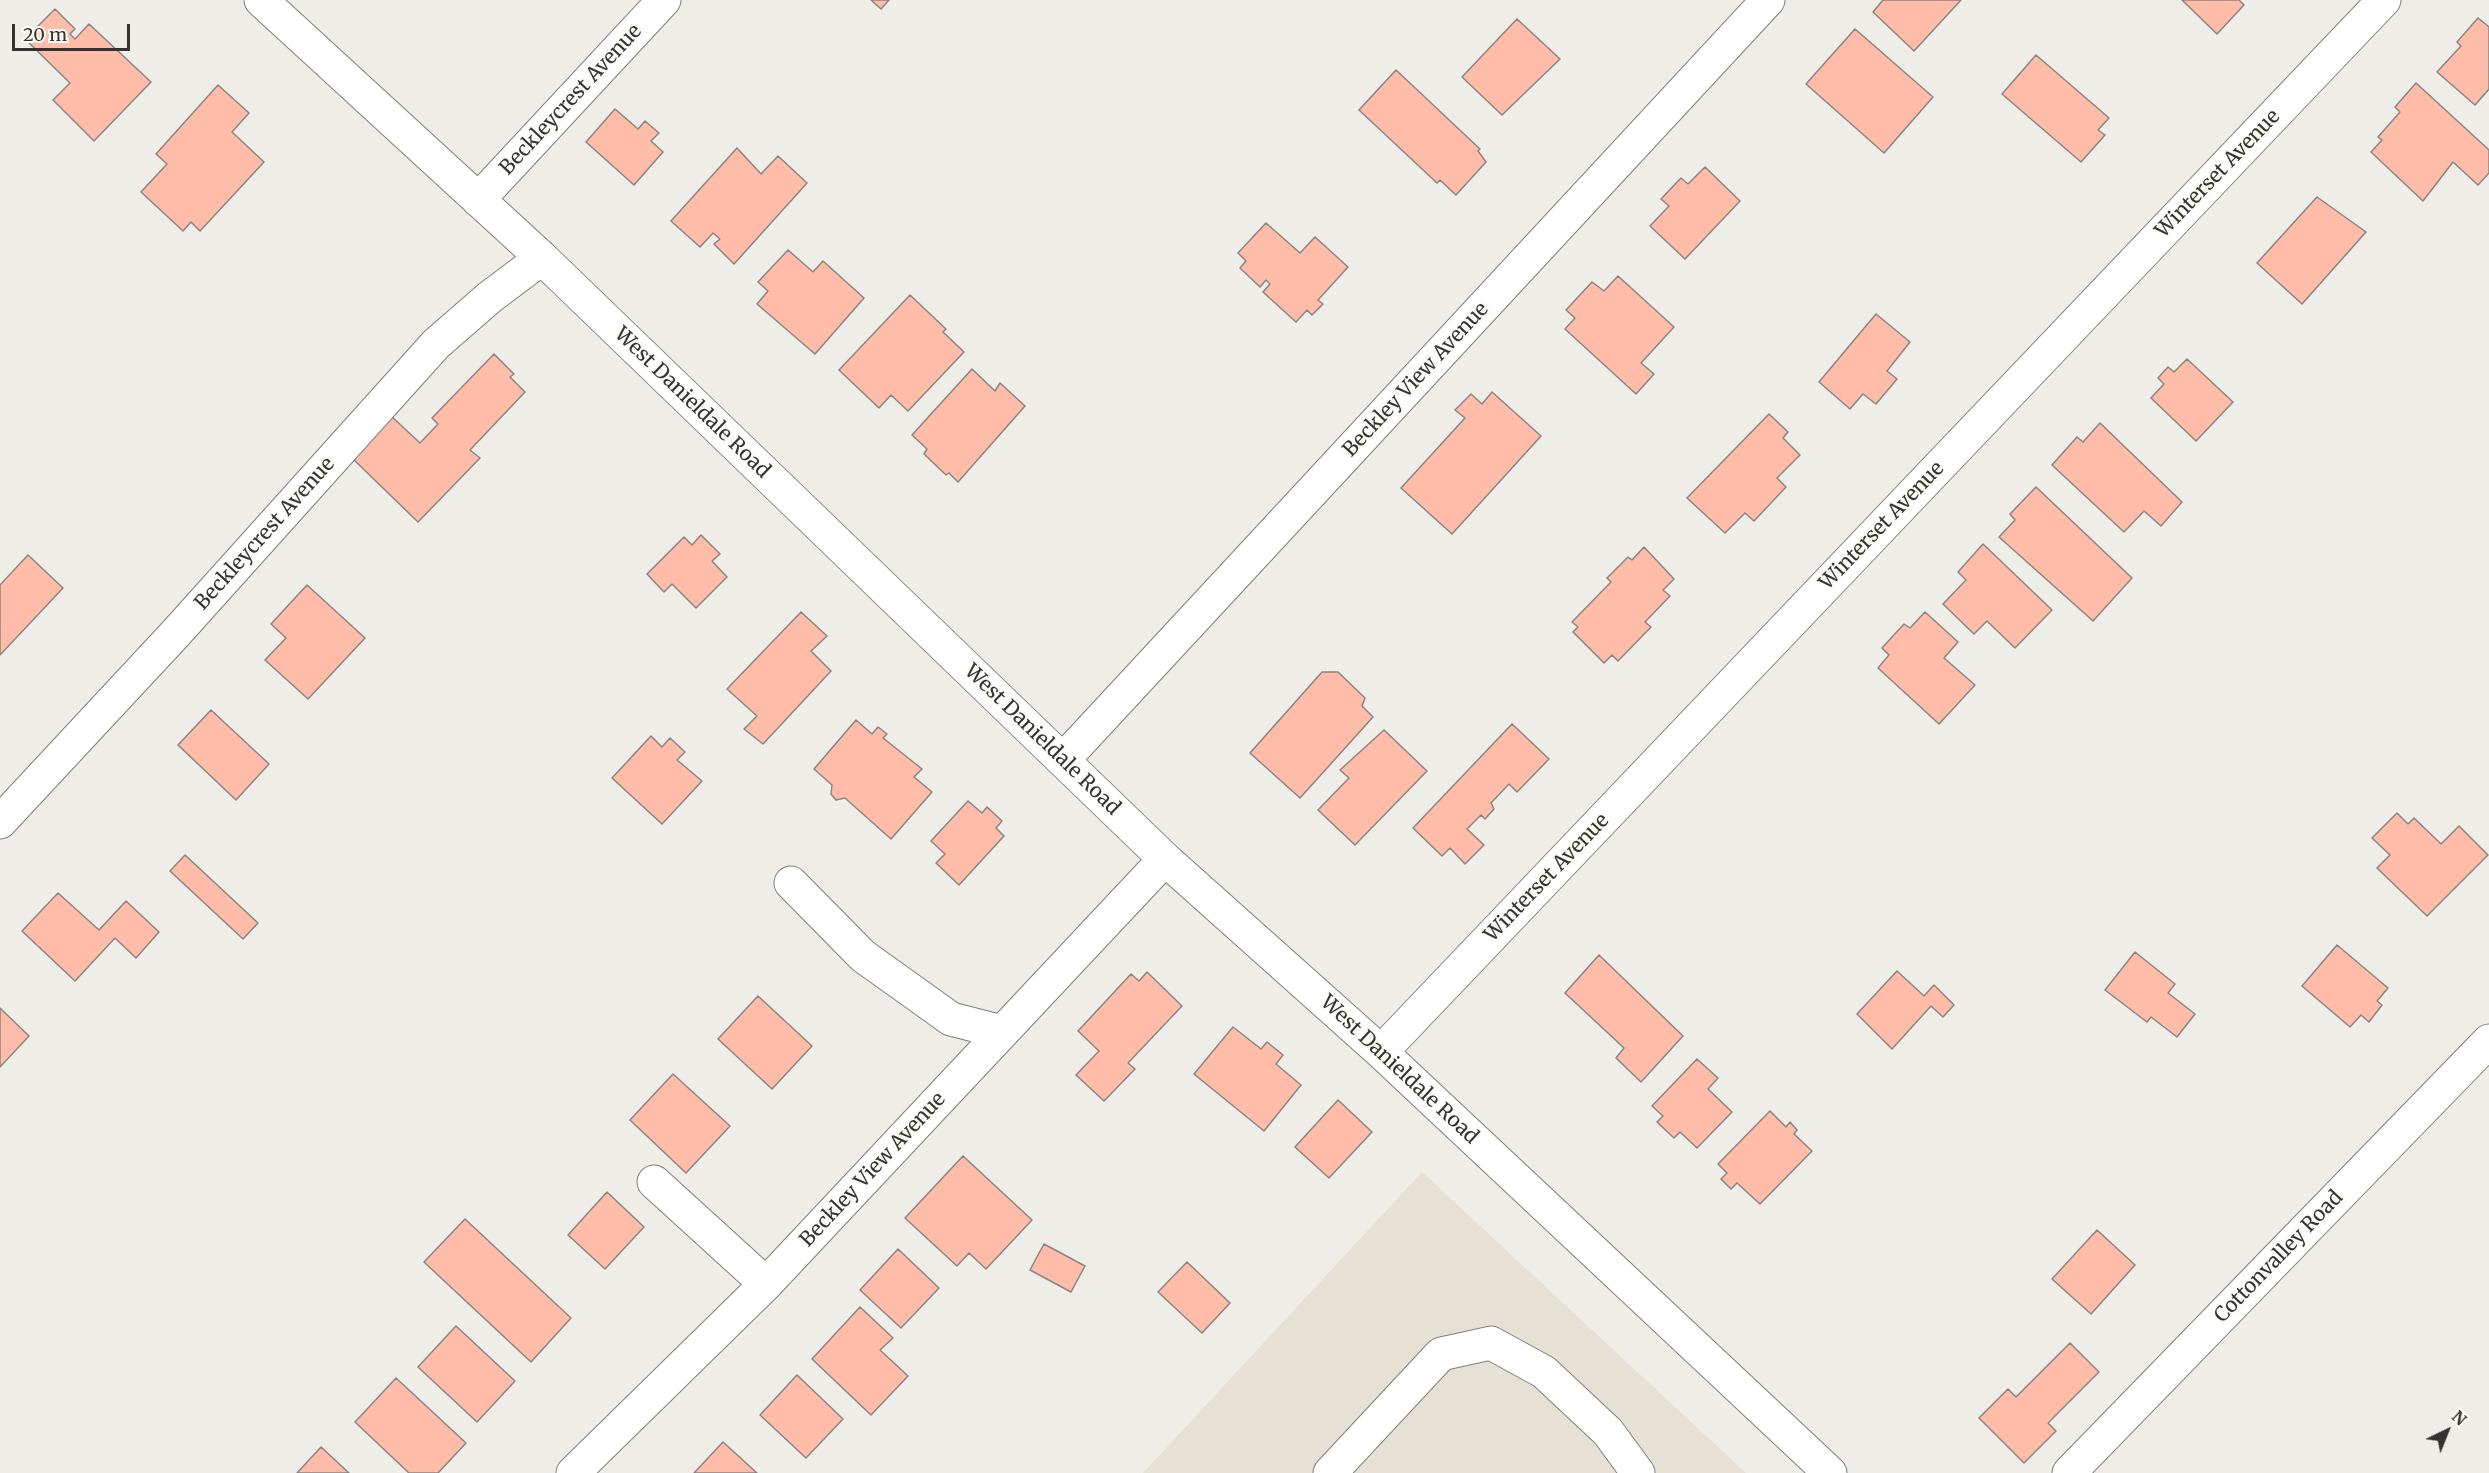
<!DOCTYPE html>
<style>
body{margin:0}
#map{position:relative;width:2489px;height:1473px;overflow:hidden;background:#efede8;font-family:Merriweather,serif}
canvas{display:block}
.north{position:absolute;left:2417px;top:1401px;width:60px;height:60px;-webkit-text-stroke:4px #fcfbf5;paint-order:stroke;rotate:43deg;font-size:16px;font-weight:700;line-height:24px;text-align:center;color:#343331}
.north::after{content:'';display:block;margin:auto;width:21px;height:27px;background:#343331;clip-path:polygon(50% 0,100% 100%,50% 72%,0 100%)}
.scale{position:absolute;left:12px;top:24px;width:118px;height:27px;box-sizing:border-box;border:3px solid #343331;border-top:0;padding-left:8px;font-size:18px;line-height:21px;white-space:nowrap;color:#343331;-webkit-text-stroke:4px #fcfbf5;paint-order:stroke}
</style>
<div id="map">
<canvas width="2489" height="1473"></canvas>
<div class="north">N</div>
<div class="scale">20 m</div>
</div>
<script>
const context = document.querySelector('canvas').getContext('2d');
context.lineJoin = 'round';
function fill(path, color) { context.fillStyle = color; context.fill(path, 'evenodd'); }
function trace(path, color, width, dash) { context.strokeStyle = color; context.lineWidth = width; context.lineCap = dash ? 'butt' : 'round'; context.setLineDash(dash || []); context.stroke(path); }
function drawText(font, color, halo, rows, align = 'center') {
  context.font = font + ' Merriweather,serif'; context.lineWidth = 4.5; context.setLineDash([]); context.textBaseline = 'middle'; context.strokeStyle = halo; context.fillStyle = color; for (const [text, x, y, turn = 0] of rows) {
    context.save(); context.translate(x, y); context.rotate((+turn || 0) * Math.PI / 180); context.textAlign = isNaN(turn) ? turn : align; if (halo) context.strokeText(text, 0, 0); context.fillText(text, 0, 0); context.restore();
  }
}
const built = new Path2D(`
 M1422,1172L1746,1473H1143Z`);
const building = new Path2D(`
 M871,0H889L881,9Z
 M1883,0H1961L1914,51L1873,12Z
 M2182,0H2239L2244,5L2217,34Z
 M55,9L75,29L70,34L75,39L89,24L151,82L94,141L53,100L70,83L25,39Z
 M2478,18L2489,27V89L2475,105L2437,72L2461,46L2457,42Z
 M1517,19L1560,59L1502,115L1462,77Z
 M1855,29L1933,97L1884,153L1806,84Z
 M2036,55L2109,118L2098,130L2105,135L2081,162L2002,94Z
 M1396,70L1480,149L1478,151L1486,162L1456,195L1440,180L1437,183L1359,110Z
 M2416,83L2489,150V173L2478,185L2453,162L2423,201L2371,152L2382,140L2378,137L2400,112L2395,107Z
 M218,85L249,113L232,132L264,162L200,231L191,222L183,231L141,192L167,164L156,154Z
 M615,109L638,129L645,121L659,133L651,141L663,152L634,185L586,142Z
 M737,148L761,174L778,156L807,183L734,264L714,244L720,239L713,233L700,247L671,221Z
 M1705,167L1740,201L1685,259L1650,226L1669,206L1661,199L1681,178L1688,184Z
 M2317,197L2366,232L2302,304L2257,263Z
 M1266,223L1300,253L1315,237L1348,267L1318,300L1323,304L1312,315L1307,310L1296,322L1263,292L1270,284L1266,280L1260,287L1240,268L1246,261L1238,253Z
 M788,250L813,272L823,261L864,298L815,354L757,304L768,291L758,282Z
 M1618,276L1674,327L1641,363L1654,374L1636,394L1565,329L1575,318L1566,310L1592,282L1604,291Z
 M910,295L946,329L943,332L964,352L908,411L891,395L879,408L839,370Z
 M1876,314L1910,342L1887,371L1897,379L1876,404L1863,394L1850,409L1819,382Z
 M494,354L514,374L510,377L525,392L470,450L480,458L418,522L351,457L391,416L420,443L438,424L432,418Z
 M2187,359L2233,402L2196,441L2151,398L2164,384L2158,378L2168,367L2174,372Z
 M972,369L995,391L1000,383L1025,406L958,482L949,473L946,475L924,454L927,449L912,435Z
 M1492,392L1541,436L1452,534L1401,488L1465,418L1455,410L1471,394L1482,404Z
 M1769,414L1788,432L1783,438L1800,455L1777,478L1786,487L1754,521L1745,513L1725,533L1687,498Z
 M2100,423L2182,502L2161,526L2144,511L2124,532L2052,465L2077,437L2083,442Z
 M2036,487L2132,578L2093,621L1999,537L2015,520L2010,514Z
 M701,535L720,554L712,561L727,577L696,608L672,584L664,592L647,574L684,537L692,545Z
 M1983,544L2052,610L2015,648L1987,621L1974,634L1943,604L1966,580L1958,572Z
 M1644,547L1674,579L1663,590L1670,596L1645,622L1651,627L1618,661L1612,655L1604,663L1573,632L1578,627L1572,622L1611,582L1607,578L1628,557L1632,560Z
 M28,555L63,588L0,655V585Z
 M307,585L365,638L308,699L265,660L286,638L271,624Z
 M801,612L827,636L811,651L831,671L763,744L744,729L757,716L727,689Z
 M1925,612L1958,642L1944,658L1975,685L1939,724L1878,668L1889,655L1882,648L1904,624L1910,628Z
 M1322,672H1338L1365,698L1362,706L1373,717L1300,798L1250,753Z
 M211,710L269,764L236,800L178,745Z
 M856,720L872,734L878,727L887,734L883,738L922,769L914,777L932,792L891,839L845,798L836,800L831,794L832,785L814,769Z
 M1512,724L1549,759L1517,792L1509,784L1491,803L1494,809L1485,819L1481,815L1467,829L1484,845L1465,864L1450,848L1442,856L1413,828Z
 M1384,730L1427,771L1355,845L1318,810L1349,778L1340,770Z
 M651,736L662,747L670,738L685,752L677,760L702,781L662,824L612,778Z
 M968,801L982,813L987,807L1002,821L996,828L1004,836L959,885L936,863L945,854L931,841Z
 M2397,813L2408,824L2414,818L2441,844L2459,826L2488,855L2427,916L2377,868L2390,855L2372,838Z
 M185,855L258,923L243,939L170,871Z
 M58,893L99,930L126,901L159,932L136,958L115,938L75,981L22,931Z
 M2337,945L2388,988L2377,1001L2382,1005L2369,1022L2361,1015L2350,1027L2302,986Z
 M2135,952L2175,984L2168,993L2195,1014L2177,1037L2151,1017L2147,1022L2105,990Z
 M1599,955L1683,1036L1641,1082L1616,1058L1624,1048L1565,993Z
 M1897,971L1924,996L1934,985L1954,1005L1943,1017L1931,1006L1892,1049L1857,1014Z
 M1147,972L1182,1006L1128,1063L1135,1069L1104,1101L1076,1075L1099,1051L1078,1031L1131,974L1139,981Z
 M758,996L812,1046L772,1089L718,1039Z
 M0,1008L29,1036L0,1067Z
 M1233,1027L1261,1049L1267,1042L1283,1055L1276,1064L1301,1085L1264,1131L1194,1074Z
 M1697,1059L1718,1078L1708,1089L1732,1112L1697,1148L1680,1132L1674,1138L1657,1122L1663,1116L1652,1106Z
 M673,1074L730,1126L686,1173L630,1120Z
 M1338,1100L1372,1132L1329,1178L1295,1147Z
 M1770,1111L1786,1127L1790,1122L1797,1130L1794,1134L1812,1151L1760,1204L1737,1183L1731,1189L1721,1179L1727,1173L1718,1164Z
 M963,1156L1032,1220L986,1269L969,1253L957,1266L905,1218Z
 M607,1192L644,1227L605,1269L568,1235Z
 M465,1219L571,1318L531,1362L424,1262Z
 M2097,1230L2135,1265L2091,1314L2052,1279Z
 M1044,1244L1085,1266L1071,1292L1030,1270Z
 M898,1249L939,1288L901,1328L860,1290Z
 M1187,1262L1230,1303L1202,1333L1158,1292Z
 M860,1307L893,1338L880,1350L908,1376L871,1415L812,1359Z
 M456,1326L515,1381L477,1422L418,1367Z
 M2070,1343L2099,1372L2048,1423L2056,1431L2024,1463L1979,1418L2008,1389L2016,1397Z
 M797,1375L843,1419L806,1458L760,1415Z
 M396,1378L466,1443L438,1473H409L355,1422Z
 M723,1442L757,1473H694Z
 M321,1447L349,1473H297Z`);
const minor = new Path2D(`
 M261,0L542,258L1165,859L1381,1052L1830,1473
 M478,200L664,0
 M1063,760L1768,0
 M0,822L176,633L436,344L490,297L542,258
 M791,883L863,956L951,1019L1002,1032
 M1381,1052L2384,0
 M654,1182L766,1284
 M573,1473L766,1284L1165,859
 M1330,1473L1441,1354L1491,1343L1544,1372L1608,1432L1638,1473
 M2069,1473L2489,1041`);
const streetNames = [
 ["Beckleycrest Avenue",571,100,-47],
 ["Winterset Avenue",2218,174,-46],
 ["Beckley View Avenue",1416,380,-47],
 ["West Danieldale Road",692,403,44],
 ["Winterset Avenue",1882,526,-46],
 ["Beckleycrest Avenue",265,534,-48],
 ["West Danieldale Road",1042,740,44],
 ["Winterset Avenue",1547,878,-46],
 ["West Danieldale Road",1399,1070,43],
 ["Beckley View Avenue",873,1170,-47],
 ["Cottonvalley Road",2279,1257,-46]
];
fill(built, '#e5e1d4');
fill(building, '#ffbca9');
trace(building, '#8b8583', 1.5);
trace(minor, '#817f7a', 35);
trace(minor, '#fff', 33);
drawText('20px', '#343331', '#fcfbf5', streetNames);
</script>
